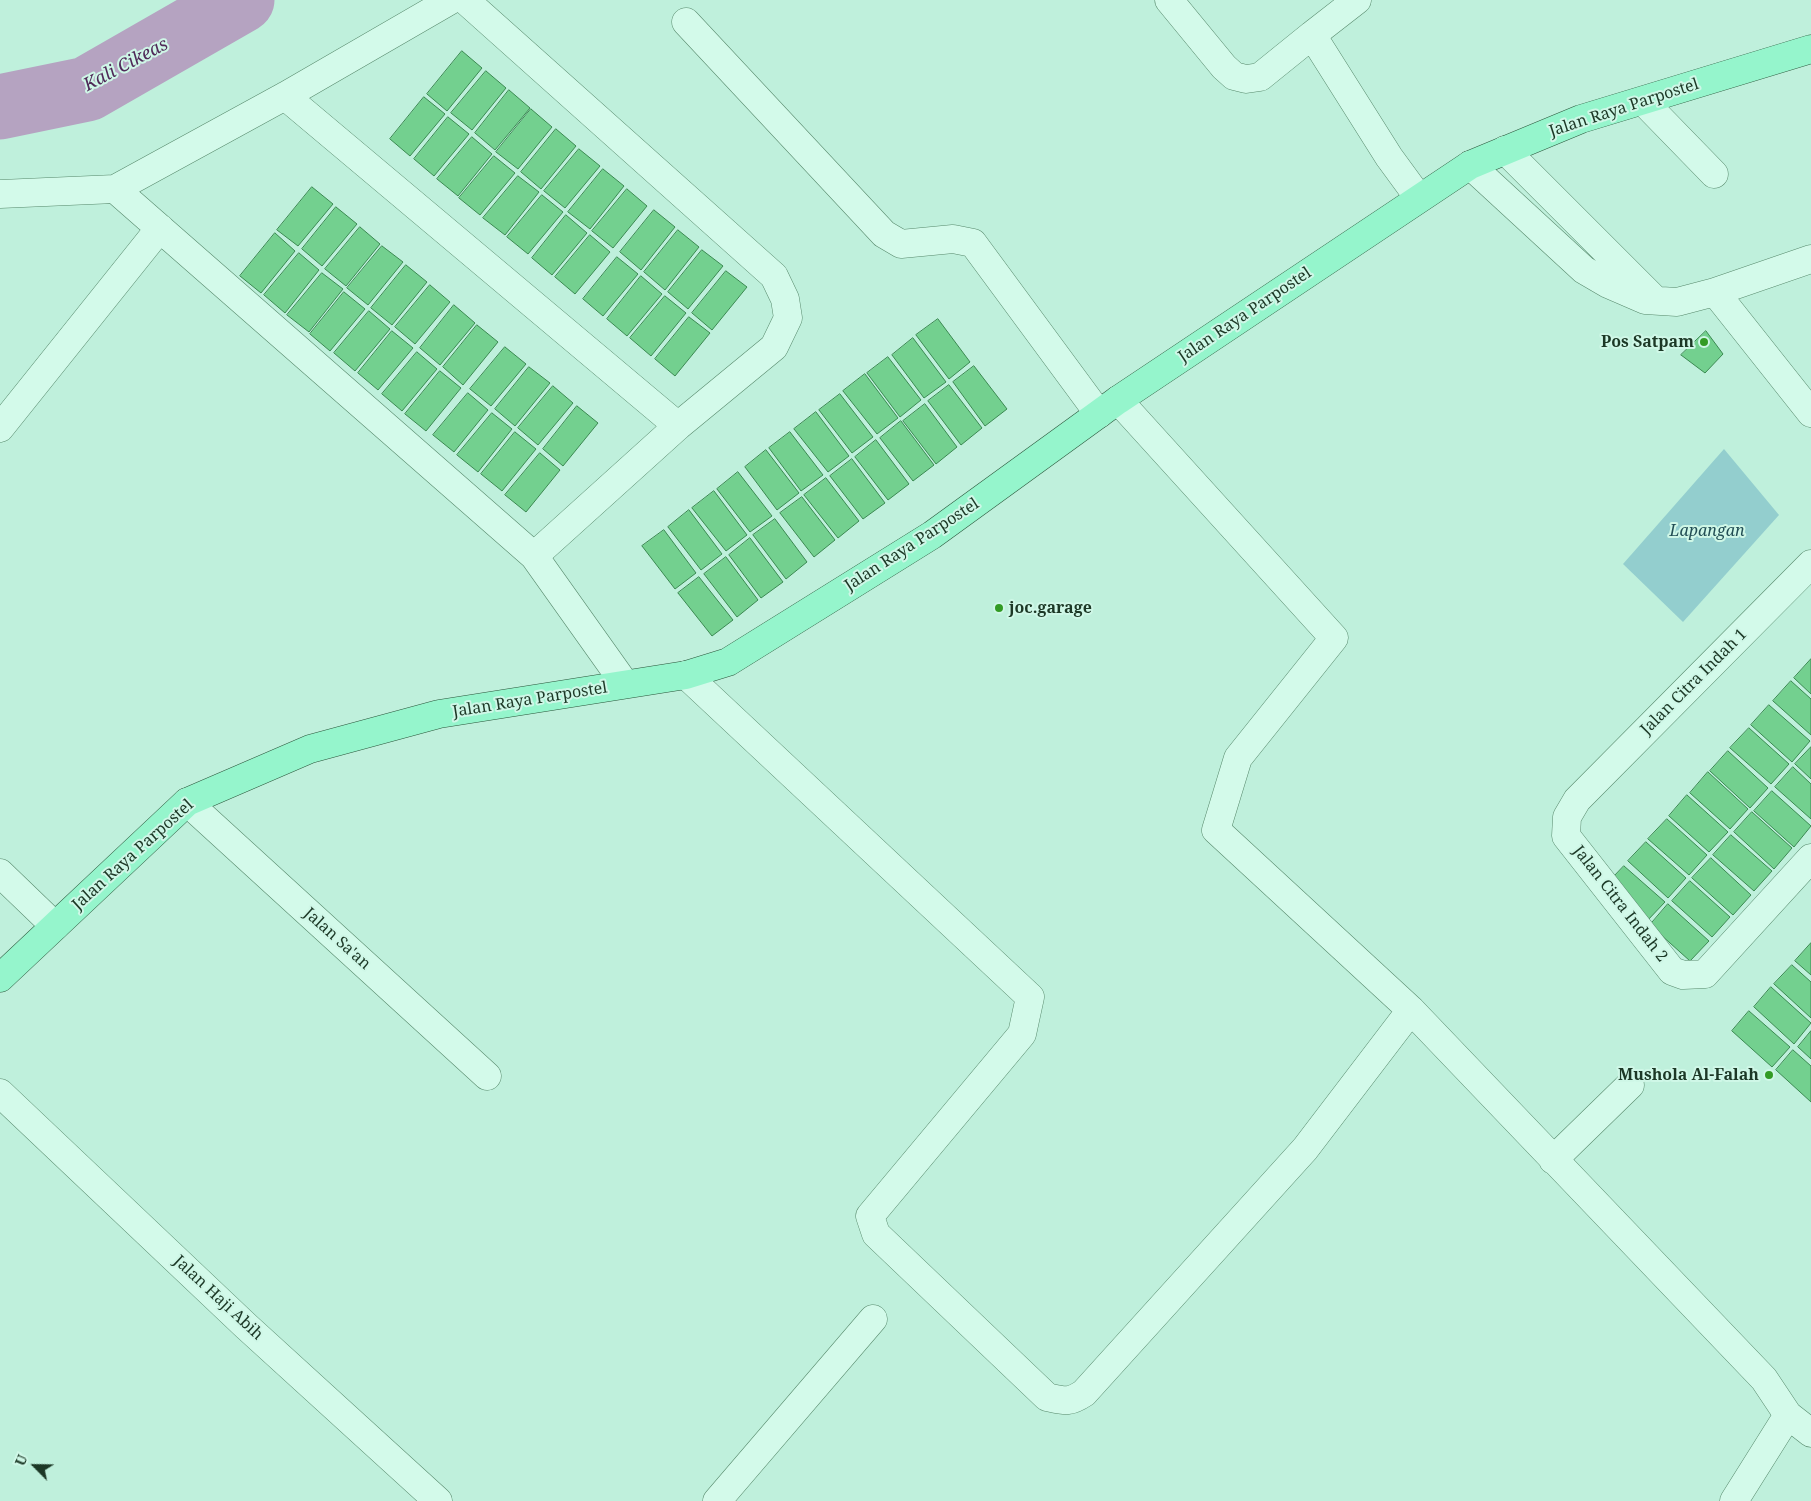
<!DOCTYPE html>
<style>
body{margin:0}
#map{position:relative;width:1811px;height:1501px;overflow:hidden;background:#bff0dc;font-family:"Noto Serif",serif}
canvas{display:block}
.north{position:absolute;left:10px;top:1441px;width:50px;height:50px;-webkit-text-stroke:4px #cff7e7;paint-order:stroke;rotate:293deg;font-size:14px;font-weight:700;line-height:20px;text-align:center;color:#1c3826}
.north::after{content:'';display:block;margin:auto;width:18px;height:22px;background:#1c3826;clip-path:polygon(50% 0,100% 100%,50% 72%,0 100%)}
</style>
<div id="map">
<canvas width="1811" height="1501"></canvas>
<div class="north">U</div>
</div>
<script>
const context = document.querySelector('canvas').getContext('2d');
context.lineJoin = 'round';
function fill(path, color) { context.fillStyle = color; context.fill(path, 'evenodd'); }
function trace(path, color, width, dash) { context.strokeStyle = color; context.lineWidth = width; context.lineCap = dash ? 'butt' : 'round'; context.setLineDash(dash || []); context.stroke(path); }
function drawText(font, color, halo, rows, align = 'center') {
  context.font = font + ' "Noto Serif",serif'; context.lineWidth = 4; context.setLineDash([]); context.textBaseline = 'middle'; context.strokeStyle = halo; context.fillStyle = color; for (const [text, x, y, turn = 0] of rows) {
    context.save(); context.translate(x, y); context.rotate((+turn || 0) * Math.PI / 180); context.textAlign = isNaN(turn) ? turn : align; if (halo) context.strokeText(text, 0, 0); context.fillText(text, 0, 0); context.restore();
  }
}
const green = new Path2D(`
 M1724,449L1779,515L1683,622L1623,564Z`);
const river = new Path2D(`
 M0,107L87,89L242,0`);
const building = new Path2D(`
 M462,51L482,68L447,111L427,94Z
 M486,71L506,88L472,130L451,113Z
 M509,90L530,108L495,150L475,133Z
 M424,97L445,114L410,156L390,139Z
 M531,109L552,127L518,169L496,152Z
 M448,117L469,134L434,176L414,159Z
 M556,129L576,146L541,189L521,172Z
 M472,137L492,154L458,196L437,179Z
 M579,149L600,166L565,208L544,191Z
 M494,156L515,173L480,215L459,198Z
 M603,169L624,186L590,229L568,212Z
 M518,176L539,192L505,235L483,218Z
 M312,187L333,204L298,246L277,230Z
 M627,189L647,206L613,248L592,231Z
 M542,195L563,212L528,254L507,237Z
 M336,207L357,224L322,266L302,249Z
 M654,210L675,227L641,270L620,252Z
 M566,215L587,233L552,275L532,258Z
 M360,227L380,244L346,286L325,269Z
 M678,230L699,247L665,290L644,272Z
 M275,233L295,251L261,293L240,276Z
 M590,235L610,252L575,294L555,277Z
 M382,246L403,262L368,305L347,288Z
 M702,250L723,266L688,309L668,292Z
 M299,253L319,270L285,313L264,295Z
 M617,257L638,274L603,316L583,299Z
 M406,265L427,282L392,325L371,308Z
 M726,271L747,287L712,330L692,313Z
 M322,273L343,289L309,332L287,315Z
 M641,276L662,294L627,336L607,319Z
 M430,285L450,302L415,344L395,327Z
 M344,292L365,309L330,351L310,334Z
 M665,296L686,313L651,356L630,338Z
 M454,305L475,323L440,365L420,348Z
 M369,311L390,329L355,371L334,353Z
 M689,317L710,333L675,376L655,359Z
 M938,319L970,362L949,379L916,335Z
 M477,325L498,342L463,385L443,367Z
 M392,331L413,348L378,390L358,373Z
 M1706,331L1723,354L1705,373L1681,355Z
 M913,338L946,382L924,398L892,355Z
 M505,347L526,364L491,406L470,389Z
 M417,352L437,369L402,411L382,394Z
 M888,357L921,400L900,417L867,373Z
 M974,366L1007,409L985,426L953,382Z
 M529,367L550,383L515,426L495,409Z
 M440,371L461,388L426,431L405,414Z
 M865,374L898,418L877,434L843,391Z
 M949,385L982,428L961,445L928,401Z
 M553,386L573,403L538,445L518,428Z
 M468,393L488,410L454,452L433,435Z
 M840,394L873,437L852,453L819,410Z
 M925,404L957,447L936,464L903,421Z
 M577,406L598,423L563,466L543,449Z
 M816,412L849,456L828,472L794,429Z
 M492,413L512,429L478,472L457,455Z
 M901,421L934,465L913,481L880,438Z
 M515,432L536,449L502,491L481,474Z
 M790,432L823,475L801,491L769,448Z
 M876,440L909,484L888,500L855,457Z
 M766,450L799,493L777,510L745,467Z
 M540,453L560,470L526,512L505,495Z
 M852,459L885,503L863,519L830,476Z
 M738,472L772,516L750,532L717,489Z
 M826,478L859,521L838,538L804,495Z
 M714,491L747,535L726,551L692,508Z
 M802,497L835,540L814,557L780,513Z
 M689,510L722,554L701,570L668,527Z
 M775,519L807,562L786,579L753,535Z
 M664,530L696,573L675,589L642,546Z
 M750,538L783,582L761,598L729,555Z
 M726,557L758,600L737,617L704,574Z
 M699,577L733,620L712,636L678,593Z
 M1811,659V694L1794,678Z
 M1791,681L1811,699V735L1773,701Z
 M1769,705L1810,741L1792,762L1751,725Z
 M1749,728L1789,764L1771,784L1730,748Z
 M1811,747V779L1795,764Z
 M1728,751L1768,788L1750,808L1710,771Z
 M1793,767L1811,784V819L1775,787Z
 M1708,772L1748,809L1730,829L1690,793Z
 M1772,791L1811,826L1794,847L1754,811Z
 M1687,795L1728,832L1709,852L1669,816Z
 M1752,812L1792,848L1774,869L1734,832Z
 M1667,819L1707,855L1689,875L1648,839Z
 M1731,835L1772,871L1754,891L1713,855Z
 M1646,842L1686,878L1668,898L1628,861Z
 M1711,858L1751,895L1733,915L1692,878Z
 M1624,866L1665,902L1646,922L1606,885Z
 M1690,881L1730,917L1712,937L1672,901Z
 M1668,904L1709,941L1690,961L1650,925Z
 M1811,943V975L1795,961Z
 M1792,965L1811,982V1018L1774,984Z
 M1771,987L1811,1023L1794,1044L1754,1007Z
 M1749,1011L1790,1047L1772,1067L1732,1031Z
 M1811,1031V1059L1798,1047Z
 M1793,1050L1811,1066V1102L1776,1070Z`);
const minor = new Path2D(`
 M465,0L774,276L785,299L788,318L774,347L678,426
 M1169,0L1224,67L1234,76L1246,79L1260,77L1312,35
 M1357,0L1312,35L1389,157L1419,198
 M686,22L884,234L901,244L953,239L973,243L1099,414
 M285,96L678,426L534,556
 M1643,101L1714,174
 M1505,150L1654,299
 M1470,165L1584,270L1608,284L1645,300L1677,302L1715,292L1811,259
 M115,189L285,96L451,0
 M0,194L115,189L534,556L625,684
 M1715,292L1811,413
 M1118,400L1334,638L1238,758L1216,830L1411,1010L1764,1379L1788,1415L1811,1433
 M0,428L160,228
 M1811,564L1577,800L1567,817L1566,836L1672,971L1683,975L1705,974L1811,858
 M686,675L1030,997L1022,1034L870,1216L876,1234L1047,1397C1065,1401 1069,1403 1084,1393L1305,1149L1411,1010
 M187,802L487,1076
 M0,873L55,926
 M0,1093L246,1326L438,1501
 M1553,1160L1630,1085
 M717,1501L873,1319
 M1734,1501L1788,1415`);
const major = new Path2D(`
 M0,978L187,802L310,749L439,714L686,675L728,662L932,535L1118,400L1470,165L1581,119L1811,49`);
const markers = [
 [1704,342,5,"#329b24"],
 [999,608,5,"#329b24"],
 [1769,1075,5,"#329b24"]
];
const streetNames = [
 ["Jalan Raya Parpostel",1624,108,-18],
 ["Jalan Raya Parpostel",1245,315,-34],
 ["Jalan Raya Parpostel",912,545,-33],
 ["Jalan Citra Indah 1",1694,682,-45],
 ["Jalan Raya Parpostel",530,700,-9],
 ["Jalan Raya Parpostel",133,855,-42],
 ["Jalan Citra Indah 2",1620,904,52],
 ["Jalan Sa'an",337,939,42],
 ["Jalan Haji Abih",218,1298,43]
];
const poiNames = [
 ["Pos Satpam",1694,342],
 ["joc.garage",1009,608,"left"],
 ["Mushola Al-Falah",1759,1075]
];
const parkNames = [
 ["Lapangan",1707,531]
];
const waterNames = [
 ["Kali Cikeas",126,65,-28]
];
fill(green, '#93cece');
trace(river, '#b5a3c1', 65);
fill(building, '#73d08f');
trace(building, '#3b8951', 1);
trace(minor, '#57896c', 29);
trace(major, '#2b563b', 29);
trace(minor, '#d3faea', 28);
trace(major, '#95f5cc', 28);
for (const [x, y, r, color] of markers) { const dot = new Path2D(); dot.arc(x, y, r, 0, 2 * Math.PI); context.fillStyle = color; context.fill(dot); trace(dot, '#cff7e7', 2); }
drawText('16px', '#1c3826', '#cff7e7', streetNames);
drawText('bold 16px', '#1c3826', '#cff7e7', poiNames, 'right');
drawText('italic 16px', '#224e55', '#cff7e7', parkNames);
drawText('italic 18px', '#502a59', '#cff7e7', waterNames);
</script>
